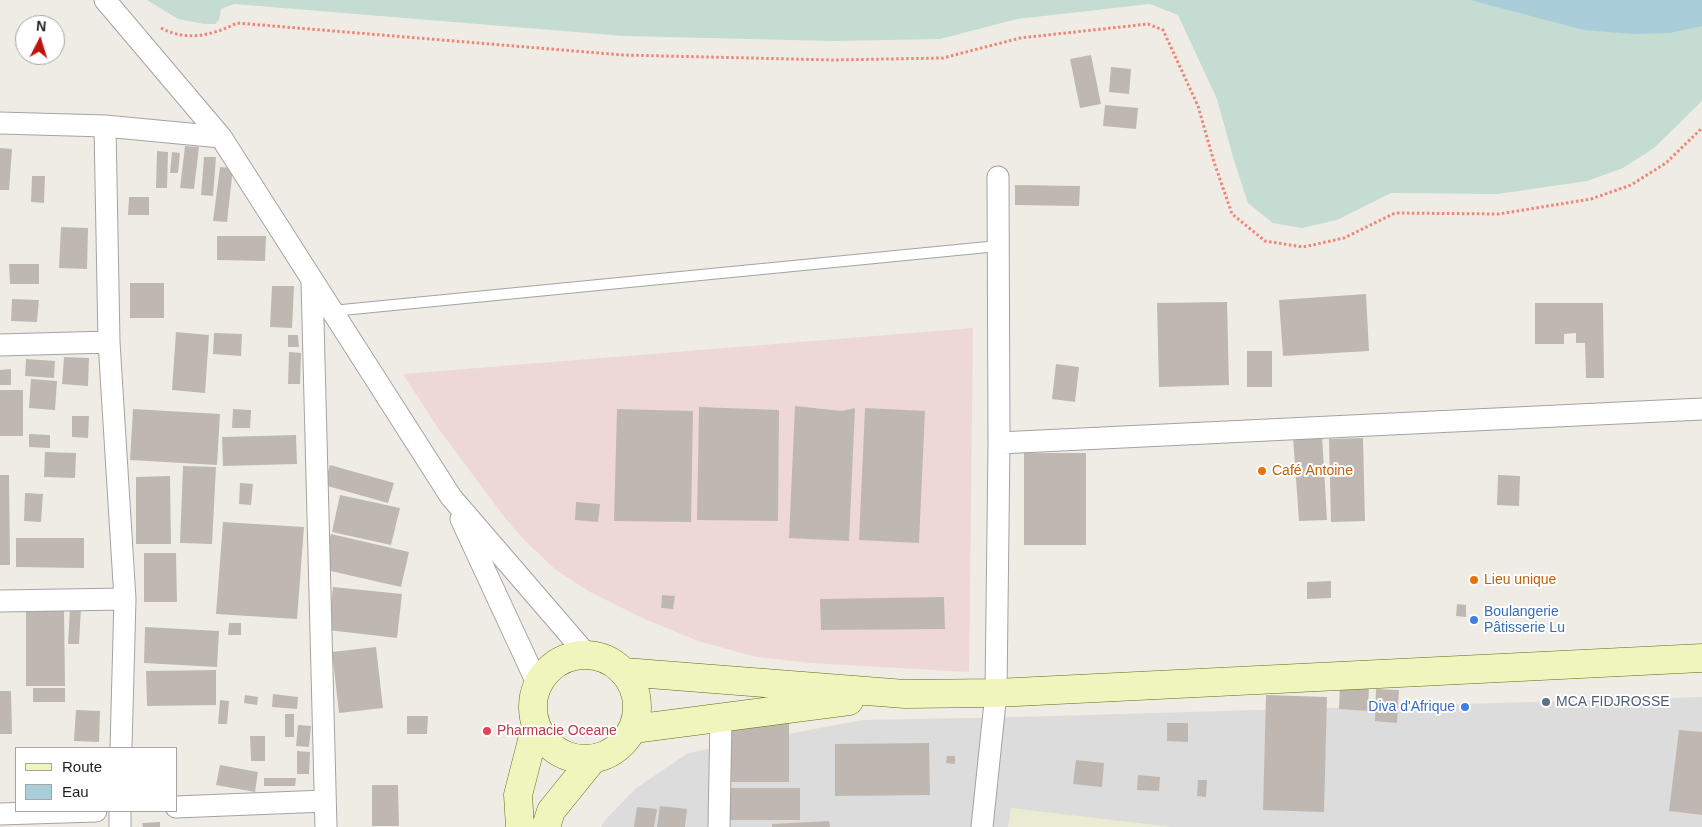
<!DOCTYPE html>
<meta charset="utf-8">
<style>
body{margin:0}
#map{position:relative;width:1702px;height:827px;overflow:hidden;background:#efece6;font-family:Arial,sans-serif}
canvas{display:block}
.legend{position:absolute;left:15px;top:747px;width:162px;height:65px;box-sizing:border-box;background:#fff;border:1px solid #a5a5a5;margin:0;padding:6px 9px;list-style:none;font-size:15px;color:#1f1f1f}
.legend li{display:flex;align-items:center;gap:10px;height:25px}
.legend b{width:25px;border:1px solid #a5a5a5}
.north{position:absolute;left:15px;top:15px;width:50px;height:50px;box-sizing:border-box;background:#fff;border:1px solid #a5a5a5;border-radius:50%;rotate:5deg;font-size:14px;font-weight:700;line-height:20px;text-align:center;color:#1f1f1f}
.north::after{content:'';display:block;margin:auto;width:18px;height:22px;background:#be140f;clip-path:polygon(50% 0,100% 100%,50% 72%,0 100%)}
</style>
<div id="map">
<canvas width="1702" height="827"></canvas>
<ul class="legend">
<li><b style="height:6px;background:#f0f5be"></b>Route</li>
<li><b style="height:14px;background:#a9cdd9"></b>Eau</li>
</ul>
<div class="north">N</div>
</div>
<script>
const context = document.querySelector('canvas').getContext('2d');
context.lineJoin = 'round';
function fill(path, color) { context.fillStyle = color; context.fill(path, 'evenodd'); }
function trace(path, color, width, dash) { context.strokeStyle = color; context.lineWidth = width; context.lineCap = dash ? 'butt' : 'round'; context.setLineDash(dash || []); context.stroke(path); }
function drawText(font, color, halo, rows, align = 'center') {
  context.font = font + ' Arial,sans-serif'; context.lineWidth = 4; context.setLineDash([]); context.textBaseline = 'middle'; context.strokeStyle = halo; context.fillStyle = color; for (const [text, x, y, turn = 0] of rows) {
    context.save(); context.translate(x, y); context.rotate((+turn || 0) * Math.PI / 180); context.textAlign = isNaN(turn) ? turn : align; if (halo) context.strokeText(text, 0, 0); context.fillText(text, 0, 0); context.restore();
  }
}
const residential = new Path2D(`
 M1702,697V827H601L607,818L635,789L688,753L862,720L1018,717Z`);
const commercial = new Path2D(`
 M973,328L969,672L811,663L756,657L698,641L640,617L590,592L556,570L526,542L505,518L438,428L403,374Z`);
const farmland = new Path2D(`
 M1011,808L1172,827H1008Z`);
const wetland = new Path2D(`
 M147,0H1702V101L1654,148L1623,168L1587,181L1498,194L1391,193L1337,220L1302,228L1273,223L1248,203L1233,157L1217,99L1178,15L1150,4L1017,19L940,39L833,41L624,36L234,4L221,9L219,20L215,24H204L178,19Z`);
const water = new Path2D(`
 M1470,0H1702V26L1670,33L1633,34L1584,30Z`);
const building = new Path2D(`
 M1091,55L1101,104L1080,108L1070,59Z
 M1111,67L1131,69L1129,94L1109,92Z
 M1105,105L1138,108L1136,129L1103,126Z
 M185,146L199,147L194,189L180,188Z
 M0,148L12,149L9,190H0Z
 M157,151L168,152L167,188H156Z
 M172,152L180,153L178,173H170Z
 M204,157H216L213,196L201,195Z
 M220,167L233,168L227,222L213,221Z
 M32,176H45L44,203L31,202Z
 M1015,185L1080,186L1079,206L1015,205Z
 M129,197H149V215H128Z
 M61,227L88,228L87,269L59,268Z
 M217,236H266L265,261L217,260Z
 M9,264H39V284H10Z
 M130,283H164V318H130Z
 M272,286H294L292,328L270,327Z
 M1366,294L1369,351L1283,356L1279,300Z
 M12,299L39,300L37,322L11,321Z
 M1227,302L1229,385L1159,387L1157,303Z
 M1535,303H1603L1604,378H1586L1585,343H1576V333L1564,334V344H1535Z
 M176,332L209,335L205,393L172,390Z
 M214,333L242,334L241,356L213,354Z
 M288,335H298L299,347H288Z
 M1247,351H1272V387H1247Z
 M289,352L301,353L300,384H288Z
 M64,357L89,358L88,386L62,384Z
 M26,359L55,361L54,378L25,376Z
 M1056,364L1079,367L1075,402L1052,399Z
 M11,369V385H0V370Z
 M31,379L57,381L55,410L29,408Z
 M0,390H23V436H0Z
 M795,406L842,411L855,408L849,541L789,538Z
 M699,407L779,410L778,521L697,520Z
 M865,408L925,411L919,543L859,540Z
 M133,409L220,414L217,465L130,460Z
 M233,409L251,410L250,428H232Z
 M617,409L693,411L691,522L614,521Z
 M72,416H89L88,438L72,437Z
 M29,434L50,435V448L29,447Z
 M296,435L297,464L223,466L222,437Z
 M1322,435L1327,520L1299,521L1293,437Z
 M1363,438L1365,521L1331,522L1329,439Z
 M45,452L76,453L75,478L44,477Z
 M1024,453H1086V545H1024Z
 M330,465L394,483L388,503L324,485Z
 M183,466L216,467L212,544L180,543Z
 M0,475H9L10,565H0Z
 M1498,475L1520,476L1519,506L1497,505Z
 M170,476L171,544H136V477Z
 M240,483L253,484L251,505L239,504Z
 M25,493L43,494L41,522L24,521Z
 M340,495L400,508L391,545L332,532Z
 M576,502L600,504L598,522L575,520Z
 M223,522L304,527L297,619L216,614Z
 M331,534L409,552L401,587L322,569Z
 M16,538H84V568L16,567Z
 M144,553H176L177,602H144Z
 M1331,581V598L1307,599V582Z
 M333,587L402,594L397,638L328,630Z
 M71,589L82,590L79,644H68Z
 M662,595L675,596L673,609L661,608Z
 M944,597L945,629L821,630L820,599Z
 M1457,604L1466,605V617L1456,616Z
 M26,609H64L65,686H26Z
 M229,623H241V635H228Z
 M145,627L219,631L217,667L144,663Z
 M376,647L383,708L339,713L332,652Z
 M216,670V705L147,706L146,671Z
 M1340,684L1369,686L1368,711L1339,709Z
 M33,688H65V702H33Z
 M1376,689L1399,690L1397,723L1375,721Z
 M0,691H11L12,734H0Z
 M273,694L298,697L297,709L272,707Z
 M245,695L258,697L257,705L244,703Z
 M1266,695L1327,697L1324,812L1263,810Z
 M220,700L229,701L227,724H218Z
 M76,710L100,711L99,742L74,741Z
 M285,714H294V737H285Z
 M407,716H428L427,734H407Z
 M729,719H789V782H728Z
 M1167,723H1188V742L1167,741Z
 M298,725L311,726L309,747L296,746Z
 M1679,730L1702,732V815L1669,811Z
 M250,736H265V761H251Z
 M929,743L930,795L835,796V744Z
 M297,751L310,752L309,774H297Z
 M947,756H955V764L946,763Z
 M1076,760L1104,763L1102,787L1073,784Z
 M220,765L258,772L255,792L216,785Z
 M1138,775L1160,777L1159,791L1137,790Z
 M264,778H296L295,786H264Z
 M1198,780H1207L1206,797L1197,796Z
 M372,785H398L399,826H372Z
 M729,788H800V820H729Z
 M660,806L687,809L685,827H657Z
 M637,807L657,809L654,827H634Z
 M829,821L830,827H772V824Z
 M160,822V827H143L142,823Z`);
const path = new Path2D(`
 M161,28C187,42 213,35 237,23L623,55L833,60L943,58L1020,38L1148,24L1163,30L1198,106L1214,162L1232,214L1265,241L1303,247L1344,238L1395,213L1499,214L1591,199L1631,185L1666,163L1702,128`);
const service = new Path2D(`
 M332,311L998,246`);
const minor = new Path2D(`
 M105,0L221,137L451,497L588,656
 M0,123L105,126L221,137
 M105,126L109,342L125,599L121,748
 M312,282L326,827
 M0,345L109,342
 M999,443L1702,409
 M461,519L538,685
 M0,601L125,599
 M176,807L325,801
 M120,811V827
 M0,814L96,811
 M719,827L721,717
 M982,827L996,693L999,443L998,177`);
const secondary = new Path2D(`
 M533 707a52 52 0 1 1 104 0a52 52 0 1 1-104 0Z
 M624,672L905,694L996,693L1702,658
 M633,729L849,701
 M520,827L518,795L536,725
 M546,827L551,811L593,759`);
const markers = [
 [1262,471,5,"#e8710a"],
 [1474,580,5,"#e8710a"],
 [1474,620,5,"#3f7fe0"],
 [1546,702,5,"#5c6f8a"],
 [1465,707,5,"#3f7fe0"],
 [487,731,5,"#e0444e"]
];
const foodNames = [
 ["Café Antoine",1272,471],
 ["Lieu unique",1484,580]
];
const shopNames = [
 ["Boulangerie",1484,612],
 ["Pâtisserie Lu",1484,628],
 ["Diva d'Afrique",1455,707,"right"]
];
const serviceNames = [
 ["MCA FIDJROSSE",1556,702]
];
const healthNames = [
 ["Pharmacie Oceane",497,731]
];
fill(residential, '#dddcdc');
fill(commercial, '#eed8d6');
fill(farmland, '#e9ecd2');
fill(wetland, '#c4dcd1');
fill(water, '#a9cdd9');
fill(building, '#bfb8b2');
trace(service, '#a3a3a3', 12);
trace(minor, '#a3a3a3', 23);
trace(secondary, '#616e0d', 29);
trace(path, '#ef8676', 3, [2.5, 2.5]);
trace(service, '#fff', 10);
trace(minor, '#fff', 21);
trace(secondary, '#f0f5be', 28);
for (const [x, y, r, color] of markers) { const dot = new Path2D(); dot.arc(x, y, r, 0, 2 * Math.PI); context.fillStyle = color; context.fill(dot); trace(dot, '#fff', 2); }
drawText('14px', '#c56008', '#fff', foodNames, 'left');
drawText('14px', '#366cbe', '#fff', shopNames, 'left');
drawText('14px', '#4e5e75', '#fff', serviceNames, 'left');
drawText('14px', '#be3a42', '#fff', healthNames, 'left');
</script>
